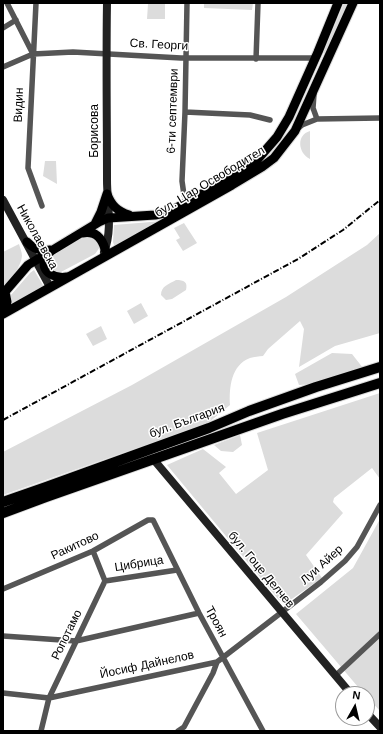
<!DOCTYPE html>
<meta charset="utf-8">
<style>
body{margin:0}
#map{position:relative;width:383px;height:734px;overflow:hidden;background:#fff;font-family:Arial,sans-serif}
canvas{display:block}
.frame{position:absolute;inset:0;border:4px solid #000;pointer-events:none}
.north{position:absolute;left:335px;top:686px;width:40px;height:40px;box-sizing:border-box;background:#fff;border:1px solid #999;border-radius:50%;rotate:8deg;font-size:11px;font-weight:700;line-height:16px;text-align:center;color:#000}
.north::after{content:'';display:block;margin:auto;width:14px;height:18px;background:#000;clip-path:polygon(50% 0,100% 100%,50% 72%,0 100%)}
</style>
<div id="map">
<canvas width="383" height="734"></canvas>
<div class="frame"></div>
<div class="north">N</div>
</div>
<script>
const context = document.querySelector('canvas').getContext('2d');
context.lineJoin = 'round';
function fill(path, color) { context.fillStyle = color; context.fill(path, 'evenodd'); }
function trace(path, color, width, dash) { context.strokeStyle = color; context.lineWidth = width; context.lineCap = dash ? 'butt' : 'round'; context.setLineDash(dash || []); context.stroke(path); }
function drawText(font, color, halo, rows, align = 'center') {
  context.font = font + ' Arial,sans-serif'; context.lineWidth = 3; context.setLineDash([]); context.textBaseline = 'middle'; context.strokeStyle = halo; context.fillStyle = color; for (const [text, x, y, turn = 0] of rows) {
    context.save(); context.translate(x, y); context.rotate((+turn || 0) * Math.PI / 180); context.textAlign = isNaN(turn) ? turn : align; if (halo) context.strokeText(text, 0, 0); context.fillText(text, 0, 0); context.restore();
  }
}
const green = new Path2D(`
 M204,3H253L252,10L204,8Z
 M344,3H348L326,54L323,53Z
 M148,4H165V19H147Z
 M310,131V159C298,153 296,135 310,131Z
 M45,161H56L57,184L43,176Z
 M163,221L118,246L114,245L113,242L114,225Z
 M184,223L197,243L183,251L176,240L180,238L174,228Z
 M380,233V333L335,346L299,367L304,329L300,321L268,349L263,356C259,356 254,357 250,358C231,365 229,388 230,405L208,423L3,495V452L132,385L286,297L367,245Z
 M85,236L94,237L100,247L95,254L59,273L50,270L48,265L50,256Z
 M19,244C20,248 22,252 22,256C21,267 11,279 3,286V252Z
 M34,270L44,287L11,306V295L30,273Z
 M176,280C184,280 188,282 186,290L172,299L166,300L161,295C161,286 169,284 176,280Z
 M141,303L148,316L134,324L127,311Z
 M101,326L107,339L93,346L86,334Z
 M332,353L352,354L363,368L312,384L299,385L295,374Z
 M380,393V479L372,468L334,498L333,502L343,513L306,555L322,578L286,603L279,600L167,465L203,449L226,467L219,473L236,494L268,470L257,433Z
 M240,435L242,445L233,452L221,451L214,445Z
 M380,519V711L367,697V694H364L296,614L353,568Z`);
const street = new Path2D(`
 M7,3L33,54
 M36,3L28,168L42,206
 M3,28L16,20
 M256,59L258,3
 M3,67L33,54L73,52L181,58H316
 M314,94L313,108L317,119
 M185,112L250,115L270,120
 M297,129L302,125L317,119L380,118
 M184,195L182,181L185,112L187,3
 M105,581L177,570
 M3,589L93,551L148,520H153L199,613L263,731
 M3,636L76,641L199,613
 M335,676L380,634
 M3,693L49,698L217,662L321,582L345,561L357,547L380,505
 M41,731L49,698L105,581L93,551
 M178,731L184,727L213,673L217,662`);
const secondary = new Path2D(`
 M3,200L50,287
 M104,252C113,230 107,203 107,180C107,121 106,62 107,3
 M154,460L351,694
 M367,713L380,727`);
const primary = new Path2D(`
 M107,194C111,205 117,211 129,215
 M95,224L101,212L107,194
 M82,233C95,230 102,238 105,249
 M27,242C33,249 41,251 50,250
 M51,251C49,253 46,256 45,259C40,273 57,279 67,277
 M3,294L28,265L99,222L108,218L155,215L169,212L229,179L257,160L277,137L289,117L318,52L338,3
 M3,308L7,302L5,292
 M3,314L232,185L262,167L274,158L295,131L353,3`);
const highway = new Path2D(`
 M3,502L46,487L209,428L249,411L316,387L380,367
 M3,513L46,497L282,414L380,383`);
const rail = new Path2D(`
 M3,420L298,259L343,230L380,200`);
const streetNames = [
 ["Св. Георги",159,45,3],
 ["Видин",19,105,-88],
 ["6-ти септември",173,111,-88],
 ["Борисова",95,131,-90],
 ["бул. Цар Освободител",210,182,-31],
 ["Николаевска",37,237,61],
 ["бул. България",187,421,-20],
 ["Ракитово",75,546,-25],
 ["Цибрица",139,564,-9],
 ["Луи Айер",322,565,-42],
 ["бул. Гоце Делчев",261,570,50],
 ["Троян",216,622,62],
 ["Ропотамо",67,635,-64],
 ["Йосиф Дайнелов",147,665,-12]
];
fill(green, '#dcdcdc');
trace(primary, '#dbdbdb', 11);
trace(highway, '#dbdbdb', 12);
trace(street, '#555', 5.5);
trace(secondary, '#222', 8);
trace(primary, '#000', 9);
trace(highway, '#000', 10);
trace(rail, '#000', 2, [6, 2, 1, 2]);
drawText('12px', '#000', '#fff', streetNames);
</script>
